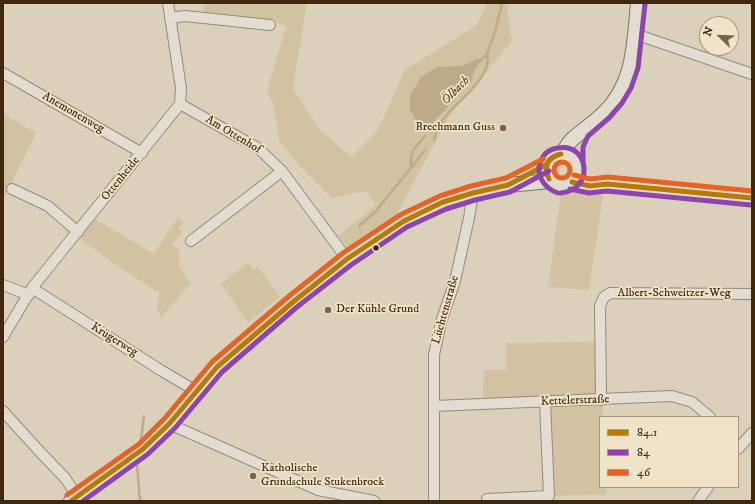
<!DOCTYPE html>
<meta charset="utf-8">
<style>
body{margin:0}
#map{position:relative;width:755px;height:504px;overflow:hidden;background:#dbd0b9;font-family:"IM FELL DW Pica",serif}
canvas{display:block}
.frame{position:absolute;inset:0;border:4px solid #3e280e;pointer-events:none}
.legend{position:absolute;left:599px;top:416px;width:140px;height:72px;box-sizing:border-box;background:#f1e3c8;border:1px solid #a9987e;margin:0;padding:5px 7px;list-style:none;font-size:12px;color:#3e280e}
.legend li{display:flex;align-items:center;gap:8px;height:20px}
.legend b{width:20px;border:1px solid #a9987e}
.north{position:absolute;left:699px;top:16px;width:40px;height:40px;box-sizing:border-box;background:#f1e3c8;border:1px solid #a9987e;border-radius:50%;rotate:293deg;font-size:11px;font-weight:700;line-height:16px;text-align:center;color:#3e280e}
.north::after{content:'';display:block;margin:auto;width:14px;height:18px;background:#75634a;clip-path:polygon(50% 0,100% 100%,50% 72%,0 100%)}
</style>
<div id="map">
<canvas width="755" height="504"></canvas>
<div class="frame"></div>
<ul class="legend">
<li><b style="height:5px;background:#b67a05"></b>84.1</li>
<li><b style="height:5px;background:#8e44ad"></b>84</li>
<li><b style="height:5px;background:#e96221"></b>46</li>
</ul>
<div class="north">N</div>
</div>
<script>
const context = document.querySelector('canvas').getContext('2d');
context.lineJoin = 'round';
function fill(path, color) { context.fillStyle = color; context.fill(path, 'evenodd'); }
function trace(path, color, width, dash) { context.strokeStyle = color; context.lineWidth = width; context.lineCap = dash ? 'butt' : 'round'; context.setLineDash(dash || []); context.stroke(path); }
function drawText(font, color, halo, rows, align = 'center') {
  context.font = font + ' "IM FELL DW Pica",serif'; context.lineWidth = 3.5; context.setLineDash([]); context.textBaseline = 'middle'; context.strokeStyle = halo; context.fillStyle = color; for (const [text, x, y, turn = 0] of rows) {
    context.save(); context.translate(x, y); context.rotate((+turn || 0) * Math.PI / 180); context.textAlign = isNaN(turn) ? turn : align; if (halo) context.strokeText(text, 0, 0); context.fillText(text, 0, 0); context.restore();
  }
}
const green = new Path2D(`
 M205,3H307L293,88L319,129L351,157L378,130L405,70L477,25L485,8V3H508L507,11L512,41L450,115L392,223L353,253L338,236L376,205L365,191L332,198L298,164L279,140L274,106L267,90L286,27L273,20L262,21L203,15ZM477,59L482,60L474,71L472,81L428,128L420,127L451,67L461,66Z
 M3,114L36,133L3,200Z
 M561,193L603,195L589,290L548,287Z
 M178,218L184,223L179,226L182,233L172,244L180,250L179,266L191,283L161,318L157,308L159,293L109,260L79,238L95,219L154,254L167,233Z
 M248,263L254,270L258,267L280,297L248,322L221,284Z
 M597,342V395L483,399L484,370H506V343Z
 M603,403V417H600V487H606V494L554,496L549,405Z`);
const water = new Path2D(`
 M477,59H482L474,71L472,81L428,128L420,127L410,110V96L421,77L437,67L461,66Z`);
const stream = new Path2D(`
 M480,61L487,54L495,32L502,3
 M434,140C436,130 441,121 448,113C461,99 493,75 487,54
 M411,168L425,150
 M359,226L375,212L411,168C410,150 414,149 425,136
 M140,445L144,416
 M138,460L137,465L140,501`);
const street = new Path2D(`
 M170,18L185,16L270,25
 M635,35L641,36L752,74
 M3,73L142,153
 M180,104L258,148L282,171L347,259
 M12,189L48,206L78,232
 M191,241L282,171
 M3,285L29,295
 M32,288L162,371L196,391
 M3,337L32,288L180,104L181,88L168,3
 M601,400L600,306L604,297L610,293L752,294
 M434,406L672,396L692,402L710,417
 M3,411L41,453L65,478L77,496
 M170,423L176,427L318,490L374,501
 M738,449L752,433
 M487,499L549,496L545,402
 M434,501V355L441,322L455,281L469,218L473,193
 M698,501L708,487`);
const secondary = new Path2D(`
 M562,154C566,148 569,141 575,137C584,129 595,122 603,114C635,84 634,43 638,3
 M546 170a16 16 0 1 1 32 0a16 16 0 1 1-32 0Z
 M572,182L590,186L607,184L752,198
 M71,501L143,449L170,423L217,367L293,302L347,259L404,221L443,202L473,193L508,185L550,181`);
const bus1 = new Path2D(`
 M549,179C543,166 547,157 561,154
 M549,179C543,167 548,157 561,154
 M572,182L590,186L607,184L752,198
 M71,501L143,449L170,423L217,367L293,302L347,259L404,221L443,202L473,193L508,185L546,165`);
const bus2 = new Path2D(`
 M583,162V147L588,136L609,118L622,103L631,88L638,68L645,4
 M570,189L589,193L607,191L751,205
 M558,193C543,188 533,172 543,157C546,151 551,149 558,148C588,142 596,189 561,193
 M83,501L148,454L175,428L222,372L297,307L351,265L407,227L446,209L475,200L510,192L549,171`);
const bus3 = new Path2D(`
 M554 170a8 8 0 1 1 16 0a8 8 0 1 1-16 0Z
 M574,175L590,179L608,177L752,191
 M67,495L139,444L165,418L212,362L288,297L343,253L400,215L440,196L471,186L506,178L543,159`);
const markers = [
 [503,128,4,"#75634a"],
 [376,248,3.5,"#3e280e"],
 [328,310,4,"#75634a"],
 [253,476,4,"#75634a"]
];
const streetNames = [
 ["Anemonenweg",73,113,30],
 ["Am Ottenhof",233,135,31],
 ["Ottenheide",121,179,-51],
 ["Albert-Schweitzer-Weg",674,294],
 ["Lüchtenstraße",446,310,-74],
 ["Krügerweg",114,340,32],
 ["Kettelerstraße",575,401,-2]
];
const poiNames = [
 ["Brechmann Guss",495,128,"right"],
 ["Der Kühle Grund",336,310],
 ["Katholische",261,469],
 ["Grundschule Stukenbrock",261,483]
];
const waterNames = [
 ["Ölbach",456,91,-45]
];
fill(green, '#d3c2a2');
fill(water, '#bdaa89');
trace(stream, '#bdaa89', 2.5);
trace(street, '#938a7a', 12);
trace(secondary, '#7c7364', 16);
trace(street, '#e3ddd1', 10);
trace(secondary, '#e3ddd1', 14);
trace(bus1, '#b67a05', 5);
trace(bus2, '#8e44ad', 5);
trace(bus3, '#e96221', 5);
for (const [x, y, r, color] of markers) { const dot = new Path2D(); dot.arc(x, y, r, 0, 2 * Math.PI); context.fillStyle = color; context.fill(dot); trace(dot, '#f1e3c8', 1.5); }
drawText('12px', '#3e280e', '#f1e3c8', streetNames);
drawText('12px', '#3e280e', '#f1e3c8', poiNames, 'left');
drawText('italic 13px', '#604a2d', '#f1e3c8', waterNames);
</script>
